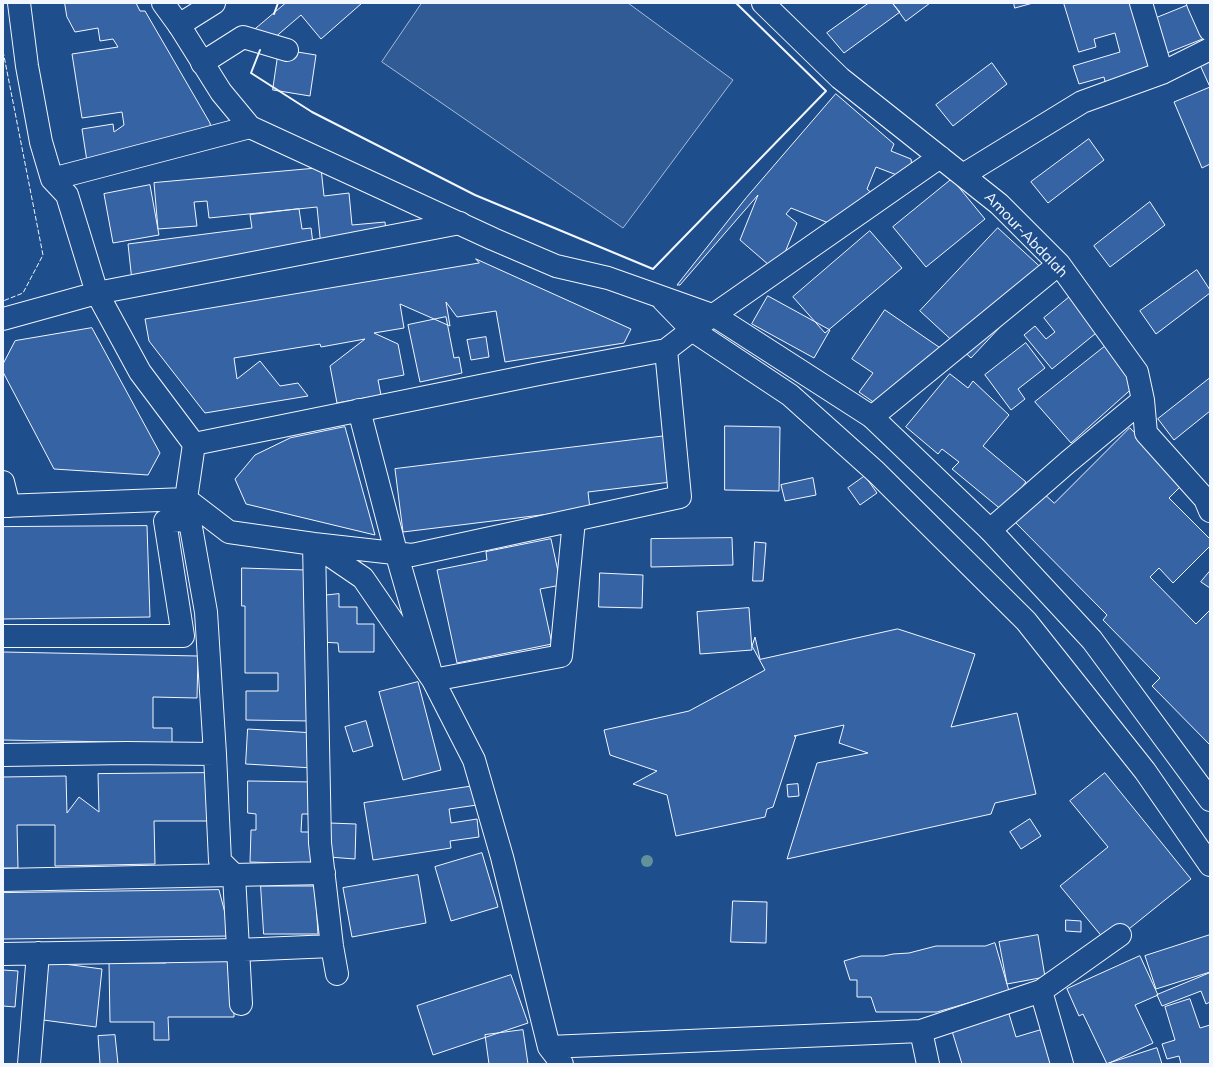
<!DOCTYPE html>
<style>
body{margin:0}
#map{position:relative;width:1213px;height:1067px;overflow:hidden;background:#1f4e8c;font-family:Mulish,sans-serif}
canvas{display:block}
.frame{position:absolute;inset:0;border:4px solid #f2f6ff;pointer-events:none}
</style>
<div id="map">
<canvas width="1213" height="1067"></canvas>
<div class="frame"></div>
</div>
<script>
const context = document.querySelector('canvas').getContext('2d');
context.lineJoin = 'round';
function fill(path, color) { context.fillStyle = color; context.fill(path, 'evenodd'); }
function trace(path, color, width, dash) { context.strokeStyle = color; context.lineWidth = width; context.lineCap = dash ? 'butt' : 'round'; context.setLineDash(dash || []); context.stroke(path); }
function drawText(font, color, halo, rows, align = 'center') {
  context.font = font + ' Mulish,sans-serif'; context.lineWidth = 3; context.setLineDash([]); context.textBaseline = 'middle'; context.strokeStyle = halo; context.fillStyle = color; for (const [text, x, y, turn = 0] of rows) {
    context.save(); context.translate(x, y); context.rotate((+turn || 0) * Math.PI / 180); context.textAlign = isNaN(turn) ? turn : align; if (halo) context.strokeText(text, 0, 0); context.fillText(text, 0, 0); context.restore();
  }
}
const built = new Path2D(`
 M422,3H628L733,80L623,228L382,62Z`);
const building = new Path2D(`
 M65,3H136L140,11H145L210,123L213,143L88,168L82,129L113,124L114,132L124,125L122,112L82,118L72,54L118,47L113,39L100,41L98,28L75,32L67,17Z
 M286,3H362L321,39L301,15L259,51L246,37Z
 M869,3H892L900,12L844,53L827,33Z
 M893,3H930L906,21Z
 M1014,3H1033L1015,8Z
 M1064,3H1133L1153,72L1106,86L1104,77L1079,84L1073,66L1120,52L1115,33L1094,39L1096,47L1079,52Z
 M1191,4L1205,38L1162,55L1149,21Z
 M279,49L316,55L310,96L273,90Z
 M1210,60V164L1202,168L1174,102L1210,87L1200,65Z
 M992,63L1007,84L953,126L936,105Z
 M836,94L894,144L891,151L911,159L912,167L902,177L876,167L867,189L874,195L851,232L791,208L786,214L797,223L777,272L740,240L758,195L680,285H677L746,198Z
 M1089,139L1104,160L1048,203L1031,182Z
 M321,168L324,196L349,193L352,225L385,222L387,241L321,247L317,207L209,218L207,201L194,202L197,226L158,229L154,183Z
 M952,179L985,219L926,267L893,227Z
 M150,185L159,235L113,243L104,194Z
 M1150,202L1165,225L1110,267L1094,246Z
 M299,209L302,229L311,228L315,259L132,281L128,244L252,228L250,215Z
 M998,228L1049,275L971,358L920,311Z
 M870,231L902,268L825,333L793,297Z
 M476,259L631,329L624,343L505,362L496,311L457,317L446,302L450,326L400,304L404,328L374,333L398,344L404,375L378,380L381,395L337,403L330,366L365,339L321,347L320,344L234,358L237,379L260,361L280,386L298,383L308,396L205,413L149,341L145,319L479,263Z
 M1197,270L1210,290V293L1156,334L1140,311Z
 M1072,295L1101,329L1052,369L1024,335L1035,326L1046,339L1055,332L1044,318Z
 M768,296L830,330L814,358L752,324Z
 M885,310L949,354L941,365L928,356L889,413L859,392L873,373L852,359Z
 M446,317L454,358L459,357L462,373L420,382L408,325Z
 M92,328L160,453L148,475L54,469L3,372V364L15,341Z
 M486,337L489,357L471,360L467,340Z
 M1026,343L1045,368L1018,389L1025,399L1011,410L985,375Z
 M1108,344L1137,384L1071,443L1035,402Z
 M950,374L968,388L973,381L1009,415L983,446L1026,482L1003,511L952,469L959,462L942,449L938,454L906,427Z
 M1210,378V411L1174,440L1158,419Z
 M725,426L780,427L779,491L725,490Z
 M345,427L375,535L246,504L235,479L255,455L290,438Z
 M1130,428L1184,483L1169,498L1210,539V546L1173,583L1159,568L1150,577L1196,624L1210,610V745L1152,686L1160,678L1103,620L1107,615L1013,520L1042,492L1054,503Z
 M666,436L671,482L588,492L590,509L403,532L395,469Z
 M865,476L877,493L860,505L848,488Z
 M813,478L816,495L785,501L781,485Z
 M147,526L150,617L3,619V527Z
 M732,538L733,565L651,567V539Z
 M551,539L561,585L540,589L552,644L457,663L437,570L487,560L486,552Z
 M755,542L766,543L763,581H753Z
 M242,568L306,570L311,721L246,720V691H278V673H245V606H242Z
 M1210,571V588L1201,582Z
 M600,573L643,575L642,608L599,607Z
 M339,594V607H357V624H374V652H339L338,643L321,642V596Z
 M749,608L752,650L700,654L697,612Z
 M898,629L975,654L951,727L1017,713L1036,794L995,803L991,814L787,859L817,763L868,753L839,743L844,725L794,736H796L773,807L767,809L765,817L676,836L667,795L633,784L657,771L610,755L604,730L689,711L765,670L752,646L755,637L760,659Z
 M3,652L198,656L197,698L153,697V728H172V743L3,740Z
 M418,682L441,770L403,780L379,692Z
 M366,721L373,746L353,752L345,727Z
 M248,729L315,733L313,768L246,764Z
 M209,773L210,821H154L155,864L55,866V825H17L18,868H3V777L66,776L67,813L79,797L99,812L98,774Z
 M1105,773L1191,879L1109,945L1060,886L1108,847L1070,801Z
 M248,781L314,782V814H302L301,832H312L311,864L250,862L251,830H256V814L248,813Z
 M798,784L799,796L788,797L787,785Z
 M474,786L477,805L449,809L451,823L477,819L479,837L450,841L451,848L373,860L364,803Z
 M1030,819L1041,836L1021,849L1010,832Z
 M330,823L356,824L355,859L329,857Z
 M482,853L498,907L451,921L435,867Z
 M418,875L426,923L352,937L343,888Z
 M261,886H315L318,934H264Z
 M219,890L231,936L3,939V893Z
 M733,901L767,902L766,943L731,942Z
 M1066,920L1081,921V932L1066,931Z
 M1038,935L1045,977L1007,984L999,942Z
 M1210,935V972L1156,989L1145,956Z
 M995,943L1009,991L937,1012H876L871,997H857V980H850L844,961L861,956H884L893,954L909,953L936,946H985Z
 M1140,956L1158,995L1135,1005L1153,1043L1107,1064L1083,1014L1079,1016L1067,989Z
 M234,958V1017H168L169,1040H154V1022H110L109,963H166V959Z
 M49,962L102,969L96,1027L43,1020Z
 M3,970L18,971L15,1007L3,1006Z
 M1210,973V1002L1206,1004L1201,991L1162,1006L1157,995Z
 M511,975L528,1023L433,1055L417,1006Z
 M1190,999L1200,1028L1210,1025V1064H1181L1179,1056L1167,1059L1162,1044L1175,1040L1165,1007Z
 M1009,1014L1016,1037L1060,1024L1072,1064H962L952,1031Z
 M523,1030L528,1064H489L485,1035Z
 M115,1035L118,1064H100L98,1036Z
 M1157,1048L1162,1064H1106Z`);
const minor = new Path2D(`
 M19,3L27,66L41,142L52,179L67,195L97,293L460,223
 M763,3L840,78L999,204L1059,264L1137,372L1143,400L1146,433L1205,499L1210,511
 M1141,3L1162,73
 M1198,3L1210,30
 M179,25L214,3
 M202,63L243,37L287,50
 M963,175L1082,102L1162,73L1210,49
 M52,179L250,127
 M3,319L97,293L140,372L194,444
 M359,410L396,552L433,680L561,656L574,520
 M872,417L1059,264
 M3,482L9,506
 M186,499L229,532L314,544L412,555L680,497L666,350
 M186,499L206,612L215,754L220,861L234,875L241,1004
 M3,506L186,499L194,444L539,374L666,350L692,330L940,157
 M990,530L1068,462L1143,400
 M314,544L320,843L332,946L337,974
 M316,546L363,578L433,680L474,760L502,857L549,1047L562,1064
 M3,636H183L165,521L190,520
 M3,755L126,753L215,754
 M3,880L324,873
 M3,954L238,950L332,946
 M1041,991L1062,1064
 M921,1031L928,1064
 M549,1047L921,1031L1041,991L1120,935
 M29,1064L38,953`);
const major = new Path2D(`
 M163,3L179,25L221,92L250,127L493,239L556,266L608,278L715,316L872,417L990,530L1092,640L1210,800
 M663,300L692,330L790,395L876,472L1026,621L1145,771L1210,865`);
const fence = new Path2D(`
 M3,51L43,255L23,293L3,301`);
const wall = new Path2D(`
 M274,14L278,3
 M260,50L251,73L312,112L475,195L653,269L826,91L736,3`);
const trees = [
 [647,861]
];
const streetNames = [
 ["Amour-Abdalah",1026,235,46]
];
fill(built, '#305b95');
trace(built, '#a8bbd7', 1);
fill(building, '#3563a3');
trace(building, '#f2f6ff', 1);
trace(minor, '#f2f6ff', 24);
trace(major, '#f2f6ff', 24);
trace(minor, '#1f4e8c', 22);
trace(major, '#1f4e8c', 22);
trace(fence, '#f2f6ff', 1, [5, 2]);
trace(wall, '#f2f6ff', 2);
context.fillStyle = '#61919a';
for (const [x, y] of trees) { context.beginPath(); context.arc(x, y, 6, 0, 2 * Math.PI); context.fill(); }
drawText('15px', '#f2f6ff', '#1f4e8c', streetNames);
</script>
